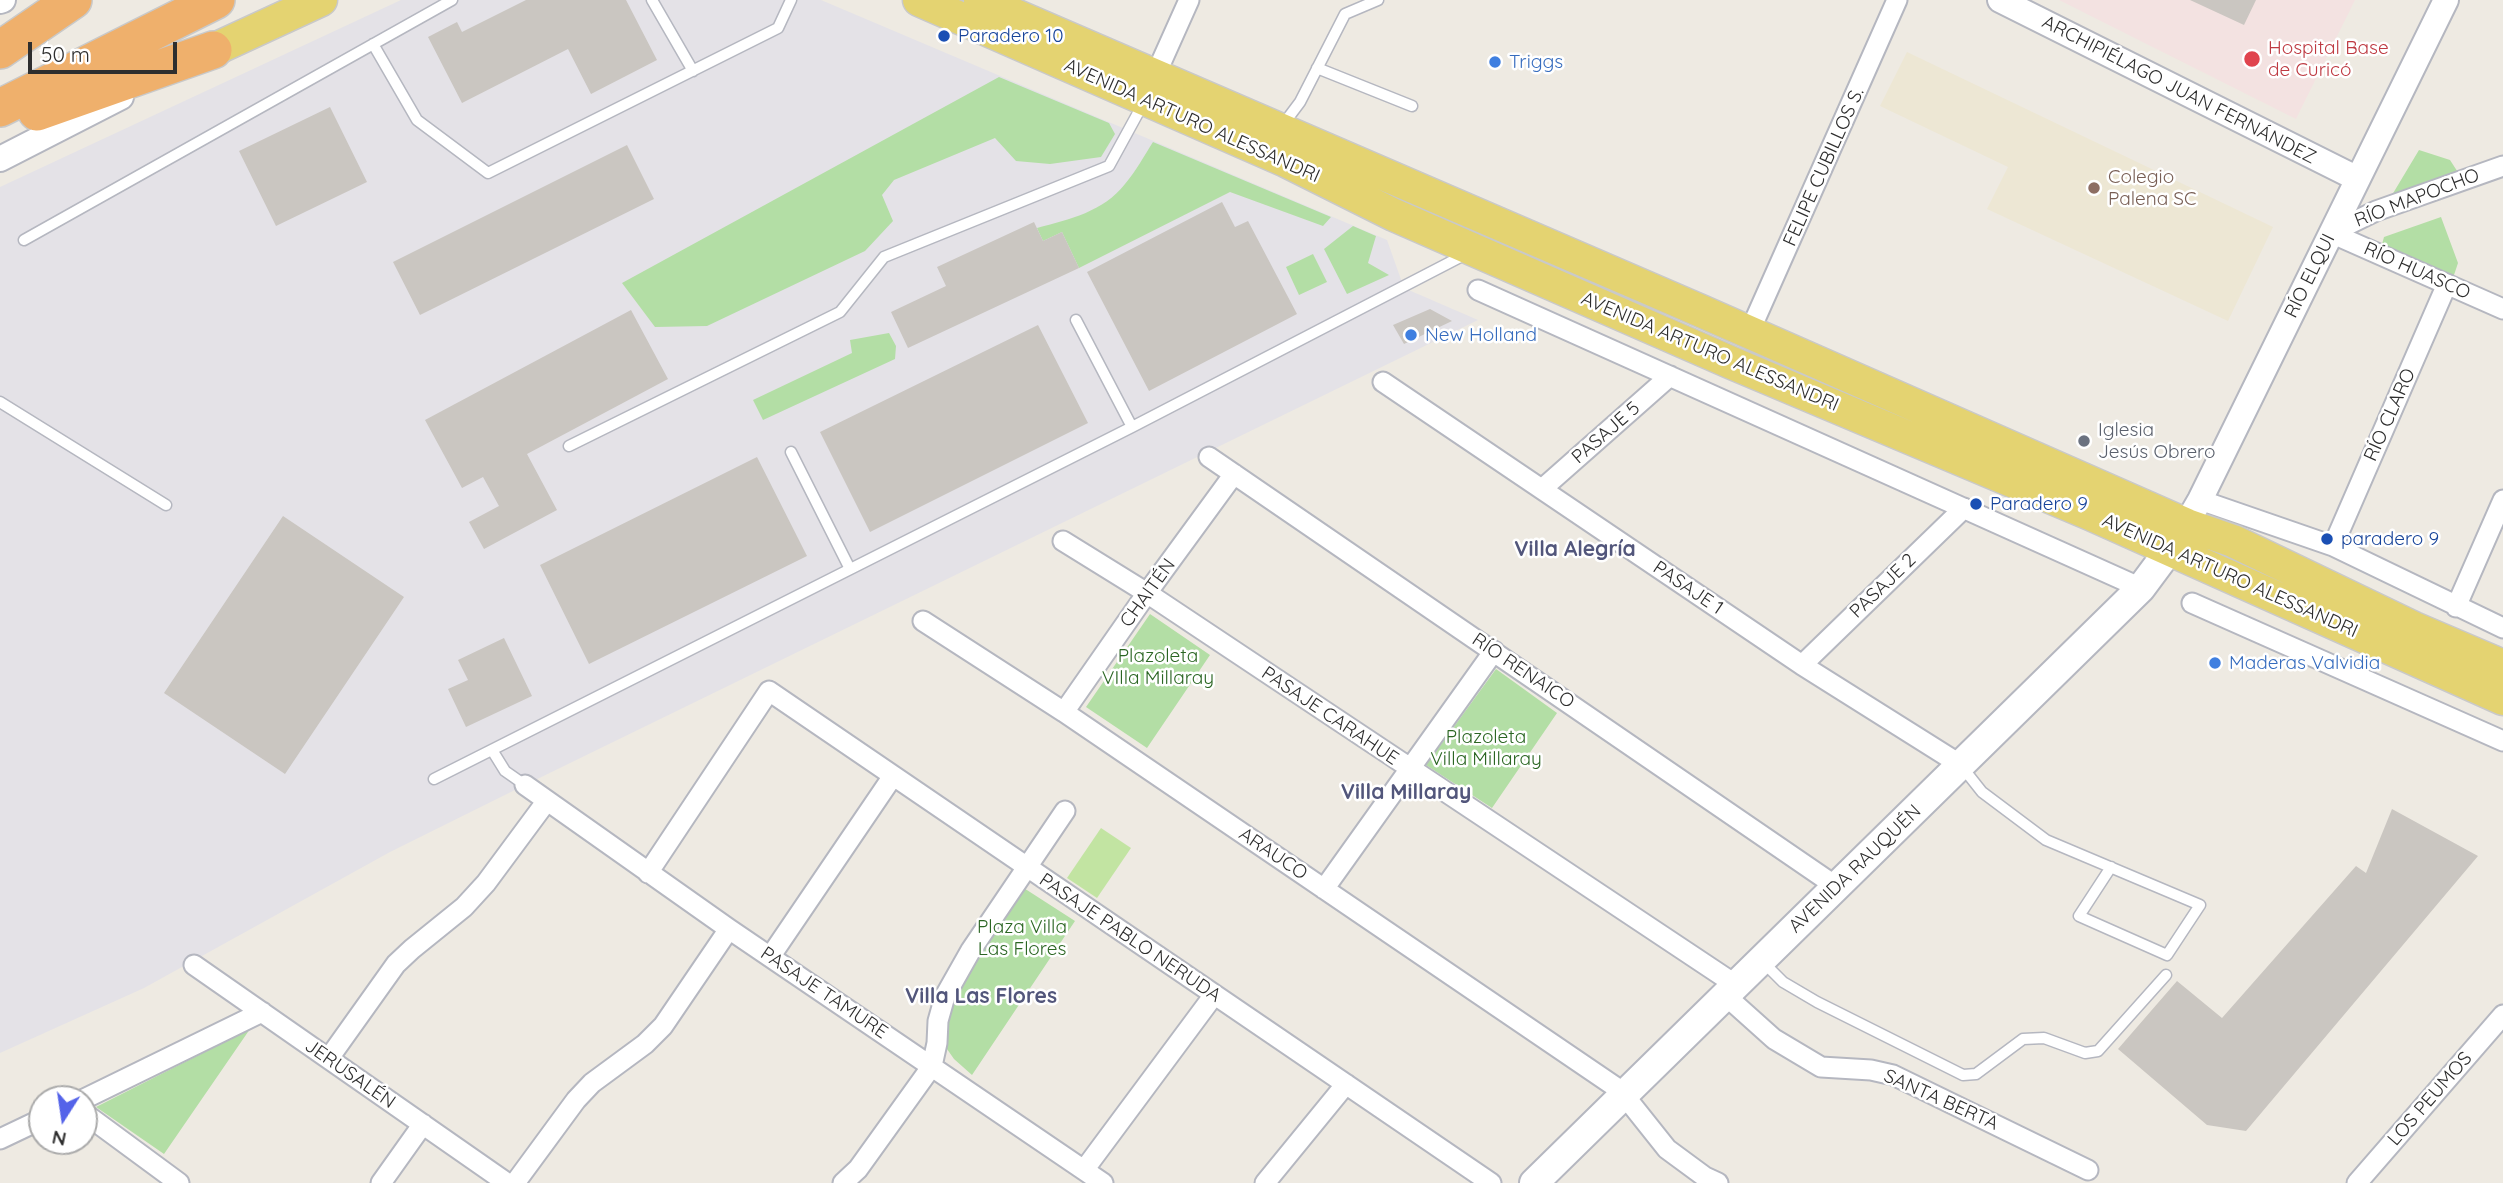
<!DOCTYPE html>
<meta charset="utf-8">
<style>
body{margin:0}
#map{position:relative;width:2503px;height:1183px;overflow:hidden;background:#eeeae2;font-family:Quicksand,sans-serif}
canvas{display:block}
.north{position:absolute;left:28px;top:1085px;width:70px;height:70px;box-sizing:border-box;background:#fff;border:2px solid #ababab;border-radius:50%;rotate:192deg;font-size:19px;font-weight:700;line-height:28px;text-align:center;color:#2e2e2e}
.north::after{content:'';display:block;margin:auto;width:24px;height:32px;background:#5463e9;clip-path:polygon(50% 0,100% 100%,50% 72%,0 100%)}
.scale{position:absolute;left:28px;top:42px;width:149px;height:32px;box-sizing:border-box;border:4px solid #2e2e2e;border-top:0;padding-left:9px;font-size:21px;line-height:24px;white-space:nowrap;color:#2e2e2e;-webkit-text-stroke:5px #fff;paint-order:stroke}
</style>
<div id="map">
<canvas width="2503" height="1183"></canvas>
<div class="north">N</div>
<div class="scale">50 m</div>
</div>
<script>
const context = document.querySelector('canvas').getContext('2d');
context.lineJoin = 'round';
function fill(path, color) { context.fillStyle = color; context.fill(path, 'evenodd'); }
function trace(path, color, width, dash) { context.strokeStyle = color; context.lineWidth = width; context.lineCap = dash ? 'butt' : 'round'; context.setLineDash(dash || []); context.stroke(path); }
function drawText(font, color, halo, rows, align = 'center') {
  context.font = font + ' Quicksand,sans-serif'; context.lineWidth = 5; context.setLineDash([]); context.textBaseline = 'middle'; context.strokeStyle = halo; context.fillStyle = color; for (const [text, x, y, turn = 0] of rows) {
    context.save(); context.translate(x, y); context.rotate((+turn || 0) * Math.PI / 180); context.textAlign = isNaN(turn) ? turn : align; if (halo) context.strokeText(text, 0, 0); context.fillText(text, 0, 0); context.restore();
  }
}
const industrial = new Path2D(`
 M401,0H821L1387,240L1404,288L1478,320L525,785L390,852L144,988L0,1053V187Z`);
const education = new Path2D(`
 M1907,52L2273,227L2228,321L1987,209L2008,167L1880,106Z`);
const medical = new Path2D(`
 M2059,0H2355L2296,119Z`);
const green = new Path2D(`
 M999,77L1109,123L1115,134L1101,157L1050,164L1016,161L995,138L894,180L882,195L893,221L865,251L707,326L655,327L622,283Z
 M1153,142L1331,217L1323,226L1230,192L1079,268L1062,232L1043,241L1037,228C1070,219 1103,212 1125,184C1136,171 1144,156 1153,142Z
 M2419,150L2450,160L2461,177L2396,200L2392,195Z
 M2441,217L2458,263L2452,281L2381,248L2384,237Z
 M1353,226L1376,236L1368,263L1389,275L1347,294L1324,249Z
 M1313,254L1327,282L1299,295L1286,267Z
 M889,333L896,346L895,359L763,420L753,400L852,353L850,340Z
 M1150,614L1210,655L1147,748L1086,707Z
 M1496,669L1557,713L1492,808L1426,765Z
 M1016,883L1075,921L972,1075L954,1059L940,1039L944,1007Z
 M250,1029L164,1154L96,1107Z`);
const pitch = new Path2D(`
 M1101,828L1131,848L1097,898L1067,878Z`);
const building = new Path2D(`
 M526,0H626L657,60L591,94L568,49L462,103L428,37L457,22L462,32Z
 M2190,0H2256L2244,25Z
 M330,107L367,182L276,226L239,151Z
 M627,145L654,199L420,315L393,262Z
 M1222,202L1235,227L1248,221L1297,314L1149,391L1087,272Z
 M1034,222L1043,241L1062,232L1079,268L908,348L891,312L946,286L937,267Z
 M1430,309L1452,321L1404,344L1393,325Z
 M631,310L668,379L527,454L557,510L484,549L469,522L499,506L483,477L462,488L425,420Z
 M1038,325L1088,423L870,532L820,432Z
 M757,457L807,556L589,664L540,565Z
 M283,516L404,597L285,774L164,693Z
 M504,638L532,696L466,727L448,689L468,680L458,660Z
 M2392,809L2478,856L2246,1131L2207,1125L2118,1049L2177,981L2222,1018L2356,866L2366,873Z`);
const service = new Path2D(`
 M652,0L693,71
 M373,44L417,120L488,173L778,28L791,0
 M1317,68L1412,106
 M1282,126L1300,102L1345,14L1378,0
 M24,240L452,0
 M1076,320L1132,427
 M0,402L166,505
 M569,446L840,312L884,257L1109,166L1138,113L1147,103
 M791,452L850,569
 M492,750L505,771L525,785
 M1963,768L1982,792L2046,840L2200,905L2167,955L2079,916L2111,867
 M434,779L1132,427L1466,254
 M1763,962L1783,982L1817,1002L1963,1075L1976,1074L2023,1039L2044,1038L2085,1053L2098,1051L2166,975`);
const minor = new Path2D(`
 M1155,76L1189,0
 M2331,233L2503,309
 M2331,233L2376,211L2503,166
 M1478,290L2141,588
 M1749,333L1897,0
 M1383,382L1802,665L1961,765
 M1209,457L1837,887
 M1542,489L1670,376
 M2200,500L2333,546L2503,628
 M1063,541L1147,593L1736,985
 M2333,546L2447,284
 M2192,603L2503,741
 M2456,607L2503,500
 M923,621L1064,712L1620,1090L1667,1149L1705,1177L1718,1183
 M1802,665L1964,508
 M1064,712L1147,593L1234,474
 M525,785L729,929L1103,1183
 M648,873L769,691L1491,1183
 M1324,889L1494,651
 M770,957L893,776
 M194,965L507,1183
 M1726,996L1774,1039L1821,1067L1871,1070L1893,1075L2088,1170
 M329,1058L396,964L412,949L464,907L486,883L546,802
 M84,1099L262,1012
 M84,1113L179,1183
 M0,1139L42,1119
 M1084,1170L1214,995
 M381,1183L423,1124
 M515,1183L576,1100L592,1083L645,1044L663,1026L729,929
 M843,1183L858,1169L932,1066L937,1043L938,1021L945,996L971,950L1065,811
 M1265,1183L1346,1084
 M2357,1183L2503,1015`);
const tertiary = new Path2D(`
 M2000,0L2358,179
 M0,1L3,0
 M0,159L121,97
 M2178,538L2200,500L2446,0`);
const secondary = new Path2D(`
 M1534,1183L2141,588L2170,549`);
const primary = new Path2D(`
 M919,0L1286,161L1394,215L1732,363L2090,514L2503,699
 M980,0L1701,311L2187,525L2233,541L2414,628L2503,666
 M213,50L321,0`);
const motorway = new Path2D(`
 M0,50L73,0
 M0,108L216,0
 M37,112L213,50`);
const markers = [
 [944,36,7,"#1a4fb4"],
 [2252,59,9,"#e0444e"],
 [1495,62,7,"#3f7fe0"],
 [2094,188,7,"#8d6e63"],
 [1411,335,7,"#3f7fe0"],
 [2084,441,7,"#6b7280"],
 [1976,504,7,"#1a4fb4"],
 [2327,539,7,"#1a4fb4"],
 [2215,663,7,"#3f7fe0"]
];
const transitNames = [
 ["Paradero 10",958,36],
 ["Paradero 9",1990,504],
 ["paradero 9",2341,539]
];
const healthNames = [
 ["Hospital Base",2268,48],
 ["de Curicó",2268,70]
];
const shopNames = [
 ["Triggs",1509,62],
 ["New Holland",1425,335],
 ["Maderas Valvidia",2229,663]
];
const streetNames = [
 ["ARCHIPIÉLAGO JUAN FERNÁNDEZ",2179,90,27],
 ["AVENIDA ARTURO ALESSANDRI",1192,121,24],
 ["FELIPE CUBILLOS S.",1824,167,-66],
 ["RÍO MAPOCHO",2417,198,-21],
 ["RÍO HUASCO",2417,271,24],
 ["RÍO ELQUI",2310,276,-64],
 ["AVENIDA ARTURO ALESSANDRI",1710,352,23],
 ["RÍO CLARO",2390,415,-66],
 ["PASAJE 5",1606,433,-41],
 ["AVENIDA ARTURO ALESSANDRI",2230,576,24],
 ["PASAJE 2",1883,586,-44],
 ["PASAJE 1",1688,588,34],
 ["CHAITÉN",1148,593,-54],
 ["RÍO RENAICO",1523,671,34],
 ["PASAJE CARAHUE",1330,716,34],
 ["ARAUCO",1273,854,34],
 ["AVENIDA RAUQUÉN",1855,869,-44],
 ["PASAJE PABLO NERUDA",1130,938,34],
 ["PASAJE TAMURE",824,993,34],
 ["JERUSALÉN",350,1074,35],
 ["LOS PEUMOS",2430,1099,-49],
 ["SANTA BERTA",1941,1100,24]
];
const educationNames = [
 ["Colegio",2108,177],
 ["Palena SC",2108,199]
];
const worshipNames = [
 ["Iglesia",2098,430],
 ["Jesús Obrero",2098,452]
];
const parkNames = [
 ["Plazoleta",1158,656],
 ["VIlla Millaray",1158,678],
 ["Plazoleta",1486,737],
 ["Villa Millaray",1486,759],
 ["Plaza Villa",1022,927],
 ["Las Flores",1022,949]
];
const neighbourhoodNames = [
 ["Villa Alegría",1575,550],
 ["Villa Millaray",1406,793],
 ["Villa Las Flores",981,997]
];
fill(industrial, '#e4e2e7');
fill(education, '#ede7d4');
fill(medical, '#f3e2e1');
fill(green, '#b3dea5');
fill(pitch, '#c2e4a2');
fill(building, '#cac6c1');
trace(service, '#b5b7c0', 13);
trace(minor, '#b5b7c0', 23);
trace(tertiary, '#b5b7c0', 28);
trace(secondary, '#b5b7c0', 32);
trace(primary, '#c9c9c9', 35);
trace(motorway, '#c9c9c9', 40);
trace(service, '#fff', 10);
trace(minor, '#fff', 19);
trace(tertiary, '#fff', 24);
trace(secondary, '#fff', 28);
trace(primary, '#e4d371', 32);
trace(motorway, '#efb06c', 37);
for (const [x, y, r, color] of markers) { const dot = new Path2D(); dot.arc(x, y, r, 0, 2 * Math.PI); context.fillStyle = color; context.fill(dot); trace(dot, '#fff', 2.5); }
drawText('19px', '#164399', '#fff', transitNames, 'left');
drawText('19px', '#be3a42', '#fff', healthNames, 'left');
drawText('19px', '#366cbe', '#fff', shopNames, 'left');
drawText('19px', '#2e2e2e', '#fff', streetNames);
drawText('19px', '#785e54', '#fff', educationNames, 'left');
drawText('19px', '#5b616d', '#fff', worshipNames, 'left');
drawText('19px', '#2b6623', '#fff', parkNames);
drawText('bold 21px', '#52567b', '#fff', neighbourhoodNames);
</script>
